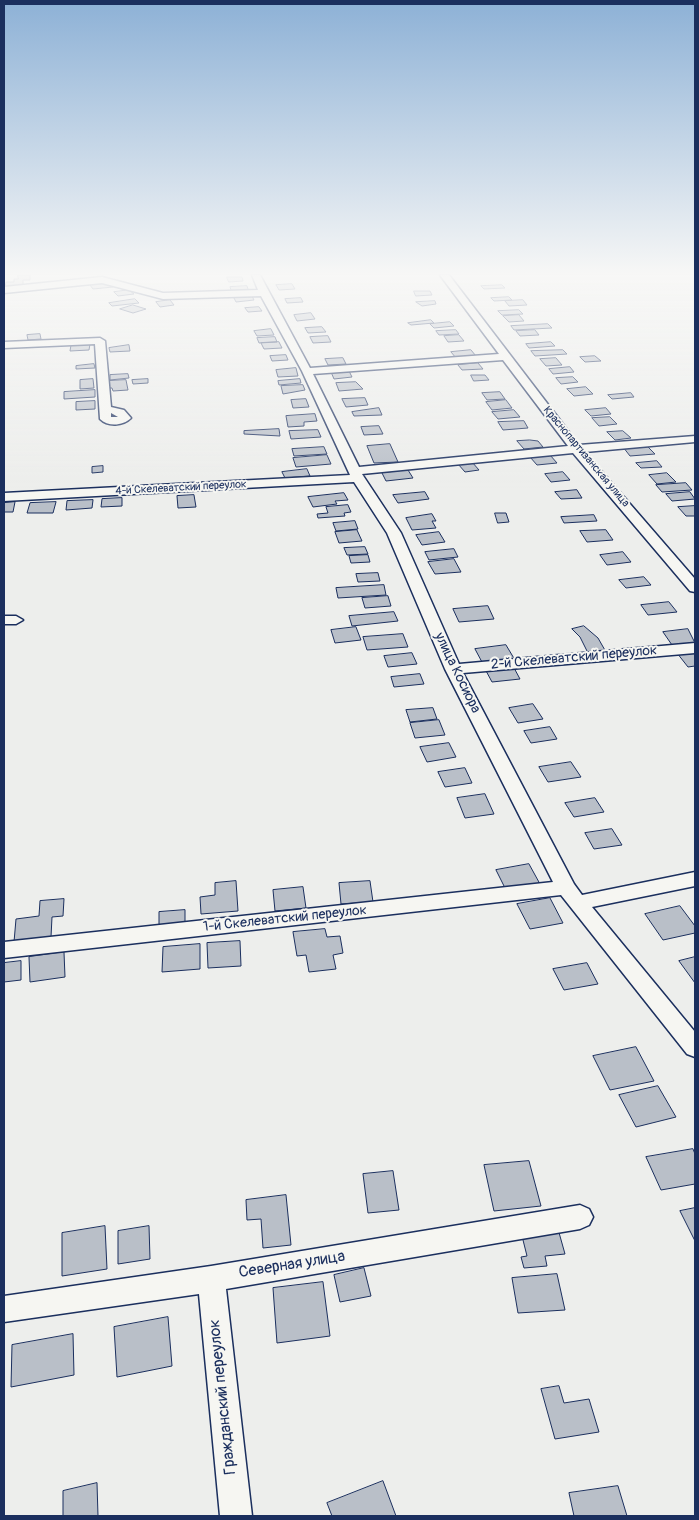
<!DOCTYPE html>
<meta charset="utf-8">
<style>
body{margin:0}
#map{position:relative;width:699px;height:1520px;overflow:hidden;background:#edeeec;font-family:Pangolin,sans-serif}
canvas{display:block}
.frame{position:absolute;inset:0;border:5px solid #1b2f5e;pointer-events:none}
</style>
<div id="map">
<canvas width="699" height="1520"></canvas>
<div class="frame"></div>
</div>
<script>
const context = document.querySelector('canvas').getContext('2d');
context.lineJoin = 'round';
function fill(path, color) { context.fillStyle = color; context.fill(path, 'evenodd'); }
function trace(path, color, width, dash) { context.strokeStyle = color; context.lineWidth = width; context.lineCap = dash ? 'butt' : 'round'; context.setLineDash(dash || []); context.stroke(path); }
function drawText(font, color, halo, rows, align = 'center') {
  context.font = font + ' Pangolin,sans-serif'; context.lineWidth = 4; context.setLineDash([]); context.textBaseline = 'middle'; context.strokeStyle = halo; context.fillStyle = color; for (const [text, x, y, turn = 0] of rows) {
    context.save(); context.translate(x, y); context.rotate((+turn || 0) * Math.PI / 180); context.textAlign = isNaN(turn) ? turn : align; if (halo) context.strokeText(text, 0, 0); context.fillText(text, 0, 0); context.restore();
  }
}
const building = new Path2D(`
 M18,275H30V280H23V286L5,287L6,282H14V279H18Z
 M227,277H242L243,281L229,282Z
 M110,283L113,287L93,289L90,285Z
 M292,284L295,289L279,290L276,285Z
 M502,285L505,288L484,289L481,286Z
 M247,286L249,292L232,293L230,287Z
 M129,290L134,294L118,296L114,292Z
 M414,291H430L432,295L416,296Z
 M252,296L254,300L236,302L234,298Z
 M509,297L512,300L494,301L491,298Z
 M301,298L303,302L287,303L285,299Z
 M135,299L139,303L112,306L109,303Z
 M170,300L174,305L160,307L156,302Z
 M523,300L527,305L509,306L505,301Z
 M435,301L436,304L422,306L416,302Z
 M133,305L146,309L133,313L120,309Z
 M259,307L262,311L248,312L245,308Z
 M519,310L523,314L502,315L498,311Z
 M311,313L315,319L297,321L294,315Z
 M519,315L524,321L509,322L503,316Z
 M431,320L434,323L411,325L408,323Z
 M450,322L454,326L434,328L430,324Z
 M548,324L552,328L514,330L511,326Z
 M322,327L326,332L308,333L305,328Z
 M271,329L274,335L257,336L254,331Z
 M456,330L459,334L439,335L436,331Z
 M535,330L539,335L520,336L516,331Z
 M40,334L41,339L28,340L27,335Z
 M459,335L464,341L448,342L444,336Z
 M328,336L331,342L313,343L310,337Z
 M275,337L277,342L259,343L257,338Z
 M279,342L282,348L264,349L261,343Z
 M551,342L555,346L529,348L526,344Z
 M90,344L89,350L70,351L71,345Z
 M129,345L130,351L110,352L109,348Z
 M471,350L476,356L456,358L451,352Z
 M563,350L567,354L535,356L531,351Z
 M286,355L288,360L272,361L270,356Z
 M595,356L601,361L585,362L580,357Z
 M343,358L346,364L328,365L325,359Z
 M556,358L562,365L546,366L540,359Z
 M478,363L483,369L462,370L458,365Z
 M94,364L95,368L76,369V366Z
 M570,367L574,372L553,374L549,369Z
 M296,368L298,376L278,377L276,370Z
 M349,371L352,377L334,379L331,372Z
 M128,374L129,378L110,380V375Z
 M471,375H485L489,380L474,381Z
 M573,377L578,382L561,384L556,378Z
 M93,379L94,388L80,389V380Z
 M148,379V383L133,384L132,380Z
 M300,379L301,383L279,385L278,381Z
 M126,380L128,390L113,391L112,388H108V381Z
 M356,382L363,389L339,391L336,383Z
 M303,385L305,390L283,394L281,386Z
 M586,387L593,394L574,396L567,389Z
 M95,390V397L64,399V392Z
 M500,392L505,399L487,400L482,393Z
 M631,393L634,397L612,399L608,395Z
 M365,398L368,405L346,407L342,399Z
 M306,399L309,407L293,408L291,400Z
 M506,400L512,408L492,410L486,402Z
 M95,401V409L76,410V402Z
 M379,408L382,415L354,416L352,412Z
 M606,408L611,414L591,416L585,410Z
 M514,410L520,417L498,419L492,412Z
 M315,414L317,421L304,422V426L288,427L286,416Z
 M610,417L617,424L599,426L592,418Z
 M524,421L528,428L503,430L498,422Z
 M379,426L383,434L364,435L361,427Z
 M279,429L280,436L244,434V431Z
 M318,430L321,437L291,439L289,431Z
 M623,431L631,438L615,440L607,432Z
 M530,440L538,441L543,447L524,449L517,441Z
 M390,444L398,462L374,463L367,446Z
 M647,446L655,454L630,456L623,447Z
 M324,447L327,454L294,456L292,449Z
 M327,455L331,464L296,467L293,458Z
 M550,455L557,463L537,465L530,457Z
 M657,461L662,467L641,468L636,463Z
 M472,462L479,470L465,472L458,464Z
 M103,466V472L92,473V467Z
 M307,469L310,476L285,478L282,472Z
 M408,470L413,478L386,481L382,473Z
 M563,472L570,480L551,482L545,474Z
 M667,473L676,482L657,484L649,475Z
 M686,483L692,490L662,492L656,485Z
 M577,490L582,498L561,499L555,492Z
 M425,492L429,499L398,503L393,495Z
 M690,492L695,499L672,501L666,494Z
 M344,493L348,500L335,501L337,504L313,507L308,497Z
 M194,495L196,507L178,508L177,496Z
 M122,498V506L101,507L102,499Z
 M93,500L92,508L66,510L67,501Z
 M15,502L13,512H4V503Z
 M56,502L53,513H27L30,503Z
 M348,505L351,512L344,513L345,516L318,518L317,514L328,513L326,507Z
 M695,506V516H686L678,507Z
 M495,513H506L509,522L498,523Z
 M432,514L436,521H432L436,528L412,530L406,518Z
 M594,515L597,521L564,523L561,517Z
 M355,521L358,529L336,531L333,523Z
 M357,530L362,541L339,543L335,532Z
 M606,530L613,540L587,542L580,531Z
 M439,532L445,542L422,545L416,535Z
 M365,547L368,554L347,555L344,548Z
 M454,549L458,557L429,560L425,552Z
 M623,552L631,562L607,565L600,555Z
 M368,555L370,562L351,563L349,556Z
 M454,559L461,572L435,574L428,562Z
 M378,573L380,581L358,582L356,574Z
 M644,577L651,585L626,588L619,580Z
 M384,585L386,595L338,598L336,588Z
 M388,596L391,606L365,608L362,598Z
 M669,602L677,612L648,615L641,605Z
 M488,606L494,619L459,622L453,609Z
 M394,612L398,621L352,626L349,616Z
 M584,626L598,638L606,652L588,653L580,637L572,629Z
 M356,627L361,640L335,643L331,630Z
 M688,629L695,643L672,645L663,632Z
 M403,634L408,647L367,650L363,637Z
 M506,645L515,660L483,664L475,649Z
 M695,651V666L688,667L677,653Z
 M412,653L417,664L388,667L384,656Z
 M513,666L520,679L492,682L485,669Z
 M420,674L424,684L394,687L391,677Z
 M533,704L543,719L518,723L509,708Z
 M433,708L437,719L410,722L406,710Z
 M439,720L445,735L415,738L410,723Z
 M550,727L557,739L531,743L524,731Z
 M449,743L456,757L427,762L420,747Z
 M571,762L581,777L548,782L539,767Z
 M465,768L472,783L445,787L438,772Z
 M485,794L494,814L465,818L457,798Z
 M595,798L604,812L574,817L565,803Z
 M612,829L622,845L594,849L585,833Z
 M529,864L540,884L506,890L496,870Z
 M236,881L238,911L201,914L200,897L215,895V883Z
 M370,881L373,902L341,904L339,883Z
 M303,887L306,908L275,911L273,890Z
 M550,898L563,923L530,929L517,904Z
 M64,899L63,916L52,917L51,937L14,942L16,919L39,916L40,901Z
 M680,906L695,926V933L663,940L645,914Z
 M185,910V924L159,926V912Z
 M325,929L327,937L340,936L343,953L333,955L336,969L309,972L306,955L297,956L293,932Z
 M240,941L241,966L208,968L207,943Z
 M200,944V969L162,972L163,947Z
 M64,952L65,977L30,982L29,957Z
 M695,957V983L679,961Z
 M21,961V980L4,982V963Z
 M587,963L598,984L564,990L553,969Z
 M636,1047L654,1081L610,1090L593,1056Z
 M658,1086L676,1117L636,1127L619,1095Z
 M693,1149L695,1154V1184L661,1190L646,1157Z
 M529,1161L541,1206L494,1211L484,1165Z
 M393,1171L399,1210L368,1213L363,1174Z
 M286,1195L291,1245L263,1248L261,1219L247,1220L246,1200Z
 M695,1208V1241L680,1211Z
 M105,1226L107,1269L62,1276V1233Z
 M149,1226L150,1259L118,1264V1231Z
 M558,1229L565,1254L545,1256L547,1266L524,1268L521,1257L527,1256L521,1232Z
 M364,1268L371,1296L340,1302L334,1275Z
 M557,1274L565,1310L518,1313L512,1278Z
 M323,1282L330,1336L277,1343L273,1288Z
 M168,1317L172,1366L117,1377L114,1327Z
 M73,1334L74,1375L11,1387L12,1345Z
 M559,1386L564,1403L589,1399L599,1432L555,1439L541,1389Z
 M383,1481L396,1516H332L327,1503Z
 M97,1483L98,1516H63V1491Z
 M618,1486L627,1516H574L569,1493Z`);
const street = new Path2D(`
 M252,275H260L310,368L499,354L440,275H449L579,445L695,436V442L585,452L695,579V592L690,591L573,453L362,474L401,533L459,664L695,643V653L463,673L574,884L582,895L695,872V886L592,907L695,1032V1057L687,1054L561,895L4,958V942L553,882L445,669L387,533L354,482L4,501V493L350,475L302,371L261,296L163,299L102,283L4,293V287L102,277L163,293L258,290ZM503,360L568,446L359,467L313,374Z
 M100,338L105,341L111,407L124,410L131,418C123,426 108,427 100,419L95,344L4,348V342ZM111,413L118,417H111Z
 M4,616H16L23,620L16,624H4Z
 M580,1205L589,1209L593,1217L589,1225L580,1229L226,1289L252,1516H220L199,1294L4,1322V1296L211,1266Z`);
const farStreetnames = [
 ["Краснопартизанская улица",586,457,50],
 ["4-й Скелеватский переулок",181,488,-3]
];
const streetNames = [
 ["2-й Скелеватский переулок",574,658,-5],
 ["улица Косиора",457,673,64],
 ["1-й Скелеватский переулок",285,919,-6]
];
const nearStreetnames = [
 ["Северная улица",292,1265,-9],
 ["Гражданский переулок",223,1397,-96]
];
fill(building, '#b9bfc8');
trace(building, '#1b2f5e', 1);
trace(street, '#1b2f5e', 3);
fill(street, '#f6f6f2');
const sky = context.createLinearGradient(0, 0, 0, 488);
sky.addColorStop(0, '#8db1d6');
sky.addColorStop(0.56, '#f7f7f6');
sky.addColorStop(1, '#f7f7f600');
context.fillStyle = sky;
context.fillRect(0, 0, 699, 488);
drawText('11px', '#1b2f5e', '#f6f6f2', farStreetnames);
drawText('14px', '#1b2f5e', '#f6f6f2', streetNames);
drawText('16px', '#1b2f5e', '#f6f6f2', nearStreetnames);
</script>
